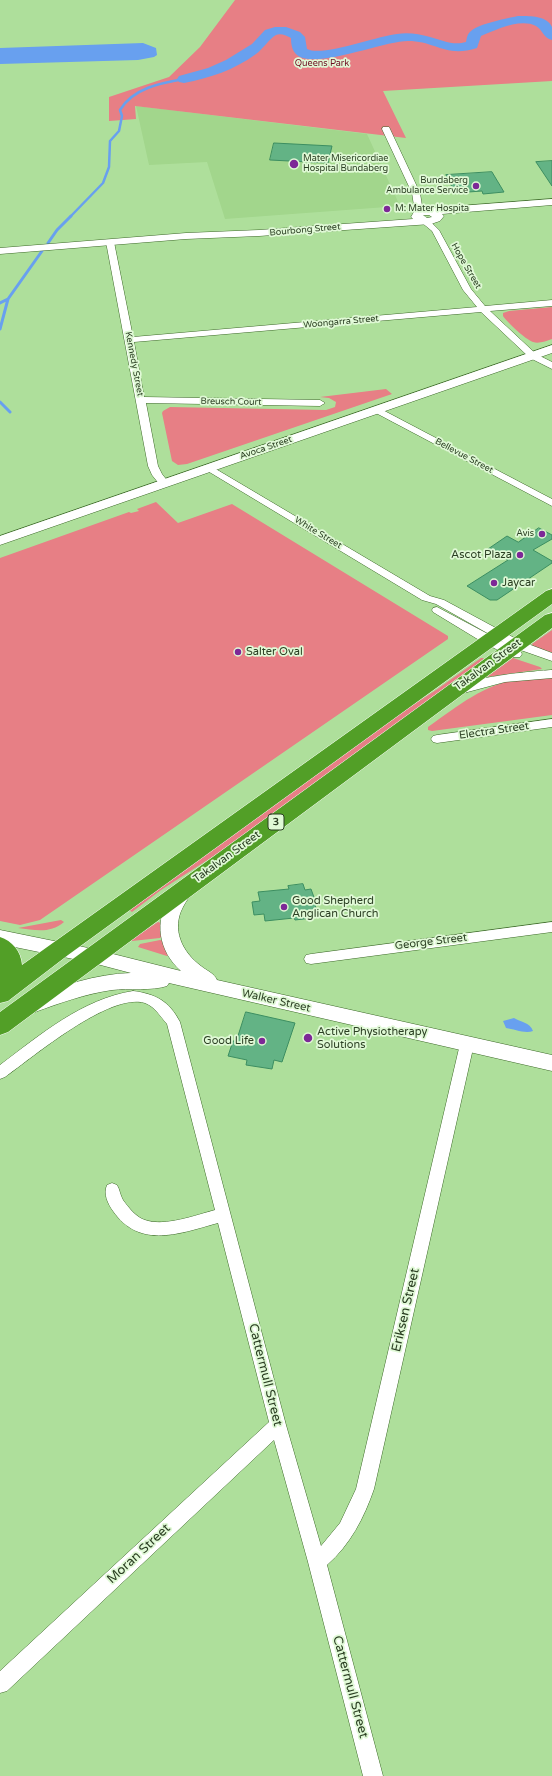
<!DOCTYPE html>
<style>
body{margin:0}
canvas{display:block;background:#aedf9b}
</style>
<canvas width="552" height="1776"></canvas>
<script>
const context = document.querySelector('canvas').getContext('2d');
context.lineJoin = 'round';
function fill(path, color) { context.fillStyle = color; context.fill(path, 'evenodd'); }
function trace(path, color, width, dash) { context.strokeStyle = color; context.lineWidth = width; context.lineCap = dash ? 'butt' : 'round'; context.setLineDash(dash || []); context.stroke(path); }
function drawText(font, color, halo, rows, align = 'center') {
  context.font = font + ' "Varela Round",sans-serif'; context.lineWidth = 3.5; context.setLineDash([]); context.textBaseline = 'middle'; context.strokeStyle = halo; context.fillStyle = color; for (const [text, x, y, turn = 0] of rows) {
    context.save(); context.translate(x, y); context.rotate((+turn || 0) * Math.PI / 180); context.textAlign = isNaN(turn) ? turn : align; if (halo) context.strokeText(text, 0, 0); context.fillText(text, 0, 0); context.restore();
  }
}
const built = new Path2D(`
 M136,106L367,134L400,206L225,219L207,162L149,165Z`);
const green = new Path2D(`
 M235,0H552V81L383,91L406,138L135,106L136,119L109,121V97L169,77L200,47Z
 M552,307V339C546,341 539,344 533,342C525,339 508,323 503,316V313L509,311Z
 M386,389L392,394L187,464L178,465L172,461L162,413L163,411L170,407L326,410L335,407L336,402L329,398L320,397Z
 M156,502L178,523L232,504L448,636V639L40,920L20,925L0,921V558L129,512L131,513L139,511L137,509Z
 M552,630V653L533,646L532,644Z
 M481,658H484L478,664L243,837L161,890L132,912L128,909L375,730L436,690Z
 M513,658L540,667L542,669L487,677Z
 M521,678H552V715L432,731L428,730V727C461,704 481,686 521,678Z
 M61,920L64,922C50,934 35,930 18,928Z
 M158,922L161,923L162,936L160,938L132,941L131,940Z
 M160,940L164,941L168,955L167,956L138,947L140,944Z`);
const water = new Path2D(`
 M143,43L156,48L157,55L154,57L138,60L0,64V48Z
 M514,1018C520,1022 530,1022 533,1031C525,1034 514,1029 506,1028L503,1021Z`);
const streamFar1 = new Path2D(`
 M70,217L103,183L109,167L110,141L119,131L122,116L120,110C133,88 161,83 184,79`);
const stream = new Path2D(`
 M48,243L57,230L71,216
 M0,303L8,299L42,251
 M0,329L8,299
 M0,402L10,412`);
const river = new Path2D(`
 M518,16C528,16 547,15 552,27C552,30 552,36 552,40C543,38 543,30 536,26C520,18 496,30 481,36L477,48C445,58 436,41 408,41C383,41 315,70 297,55C292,51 291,44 291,38C287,36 281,33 276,35C270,38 262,50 256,54C234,70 210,78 184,83L179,82L177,79L179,76L208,68L226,60L252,44L265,30L275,27H286L300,32L305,37L307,49C323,57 377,36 397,34C408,32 419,34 430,37C442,40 453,46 466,42C467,38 467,34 471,31C478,24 508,18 518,16Z`);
const building = new Path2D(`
 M274,143L332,146L328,163L270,160Z
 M552,161V186L536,162Z
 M492,172L504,192L483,194L482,191L455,193L446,175Z
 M539,528L552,535V539L533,550L552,561V563L497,600H490L467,586L508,560L488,549L507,536L518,542Z
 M303,884L305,890L311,889L315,900L316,912L310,913L312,918L295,920L294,918L265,921L264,914L254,915L252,902L260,901L258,892L289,889L288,886Z
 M246,1012L295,1023L282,1062L274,1060L272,1069L246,1065L247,1060L228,1056L233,1041H236Z`);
const street = new Path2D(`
 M383,127H389L390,129L420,193L423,212L422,214H419L415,212L412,193L382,129Z
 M421,218H427L439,230L471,289L485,306L552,300V306L490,311L536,354L552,362V369L530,358L481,312L134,342L144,397L320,400L325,403L320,406L146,403L158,466L162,474L169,483L168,485H160L152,475L148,466L106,242L107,240H110L114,242L133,337L477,307L463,290L432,231L421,222Z
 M377,407L552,499V506L374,412L372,410Z
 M209,465L430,596L444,600L520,641L552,653V661L512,647L436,604L422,600L206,470L204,468L206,466Z
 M437,607L520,651L522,654L520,657H512L484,643L433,612L432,610L433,608Z
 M552,670V678L505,682L460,694L456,693L454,690C463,677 535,671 552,670Z
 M552,719V727L437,743L433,742L431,739L433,736L437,735Z
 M552,922V932L311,964L306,963L304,959L306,955L311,954Z
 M133,991C156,994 169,1001 180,1022L286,1425L321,1546L340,1523L356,1489L460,1044L462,1040L467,1038L472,1040L474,1044L374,1489C364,1518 350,1545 327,1565L383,1776H363L308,1562L274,1440L7,1691L0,1693V1671L269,1422L218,1223C181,1233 140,1250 113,1211C108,1204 103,1194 107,1185L112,1183L117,1185C120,1190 120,1195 123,1200C128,1207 137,1218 145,1220C165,1227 196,1215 215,1210L167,1024C160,1016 155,1007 145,1003C110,992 33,1057 5,1077L0,1079V1065C40,1035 82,999 133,991Z`);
const secondary = new Path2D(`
 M552,199V205L442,214L444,216L440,221L431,224L259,236L186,239L0,254V248L186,233L259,230L413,219L411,217L415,210L419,209ZM423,215H429L432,217L427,218Z
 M552,345V353L0,545V536Z
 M184,884L190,886L193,891C190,896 186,901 183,907C171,929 182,952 201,966C207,971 214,973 217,980L552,1055V1071L169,983L167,986C153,991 128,988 112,990C85,994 60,1003 35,1012L28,1009L25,1004L28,999C61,986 95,974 131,973L93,963L0,944V930L93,949L181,971C159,952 153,920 171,896C175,890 177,886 184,884Z`);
const highway = new Path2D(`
 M552,589V604L68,955L8,1001L0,1003V937C12,941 21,951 22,965L546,591Z
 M552,613V628L8,1032L0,1035V1012L545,615Z`);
const markers = [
 [294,164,5,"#7d2897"],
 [476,186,4,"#7d2897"],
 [387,209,4,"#7d2897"],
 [542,534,4,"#7d2897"],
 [520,555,4,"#7d2897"],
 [494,583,4,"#7d2897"],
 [238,652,4,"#7d2897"],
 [284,907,4,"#7d2897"],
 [308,1038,5,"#7d2897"],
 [262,1041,4,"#7d2897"]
];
const farParknames = [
 ["Queens Park",322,64]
];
const farPoinames = [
 ["Mater Misericordiae",303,159],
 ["Hospital Bundaberg",303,169],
 ["Bundaberg",468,181,"right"],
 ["Ambulance Service",468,191,"right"],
 ["M: Mater Hospita",395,209],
 ["Avis",534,534,"right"]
];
const farStreetnames = [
 ["Bourbong Street",305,230,-5],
 ["Hope Street",466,266,60],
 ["Woongarra Street",341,322,-5],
 ["Kennedy Street",134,364,79],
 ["Breusch Court",231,402,1],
 ["Avoca Street",266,448,-19],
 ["Bellevue Street",464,456,28],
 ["White Street",318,533,31]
];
const shields = [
 [276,822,16]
];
const shieldNames = [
 ["3",276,822]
];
const poiNames = [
 ["Ascot Plaza",512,555,"right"],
 ["Jaycar",502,583],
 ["Salter Oval",246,652],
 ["Good Shepherd",292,901],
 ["Anglican Church",292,914],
 ["Active Physiotherapy",317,1032],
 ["Solutions",317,1045],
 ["Good Life",254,1041,"right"]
];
const streetNames = [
 ["Takalvan Street",488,665,-36],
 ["Electra Street",494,731,-8],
 ["Takalvan Street",227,857,-36],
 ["George Street",431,942,-7],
 ["Walker Street",276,1001,13]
];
const nearStreetnames = [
 ["Eriksen Street",406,1310,-77],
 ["Cattermull Street",265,1375,76],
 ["Moran Street",139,1554,-43],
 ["Cattermull Street",350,1687,75]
];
fill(built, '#a2d68c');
fill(green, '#e77f85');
fill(water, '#68a0ef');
trace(streamFar1, '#68a0ef', 2.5);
trace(stream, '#68a0ef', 3);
fill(river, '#68a0ef');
fill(building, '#63b385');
trace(building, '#3c8e61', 1);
trace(street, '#3d6929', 1);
trace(secondary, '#3d6929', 1);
trace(highway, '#fff', 1);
fill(street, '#fff');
fill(secondary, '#fff');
fill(highway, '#529f27');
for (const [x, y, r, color] of markers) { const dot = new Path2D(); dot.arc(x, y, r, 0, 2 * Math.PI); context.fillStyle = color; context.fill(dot); trace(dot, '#e0f9d6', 1.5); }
drawText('9px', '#6e0d21', '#e0f9d6', farParknames);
drawText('9px', '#2b3f23', '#e0f9d6', farPoinames, 'left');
drawText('9px', '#2b3f23', '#e0f9d6', farStreetnames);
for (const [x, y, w] of shields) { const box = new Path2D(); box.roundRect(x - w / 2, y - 8, w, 16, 3); context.fillStyle = '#e0f9d6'; context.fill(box); trace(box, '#2b3f23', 1); }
drawText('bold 10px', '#2b3f23', null, shieldNames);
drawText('11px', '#2b3f23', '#e0f9d6', poiNames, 'left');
drawText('11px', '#2b3f23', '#e0f9d6', streetNames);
drawText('13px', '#2b3f23', '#e0f9d6', nearStreetnames);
</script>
